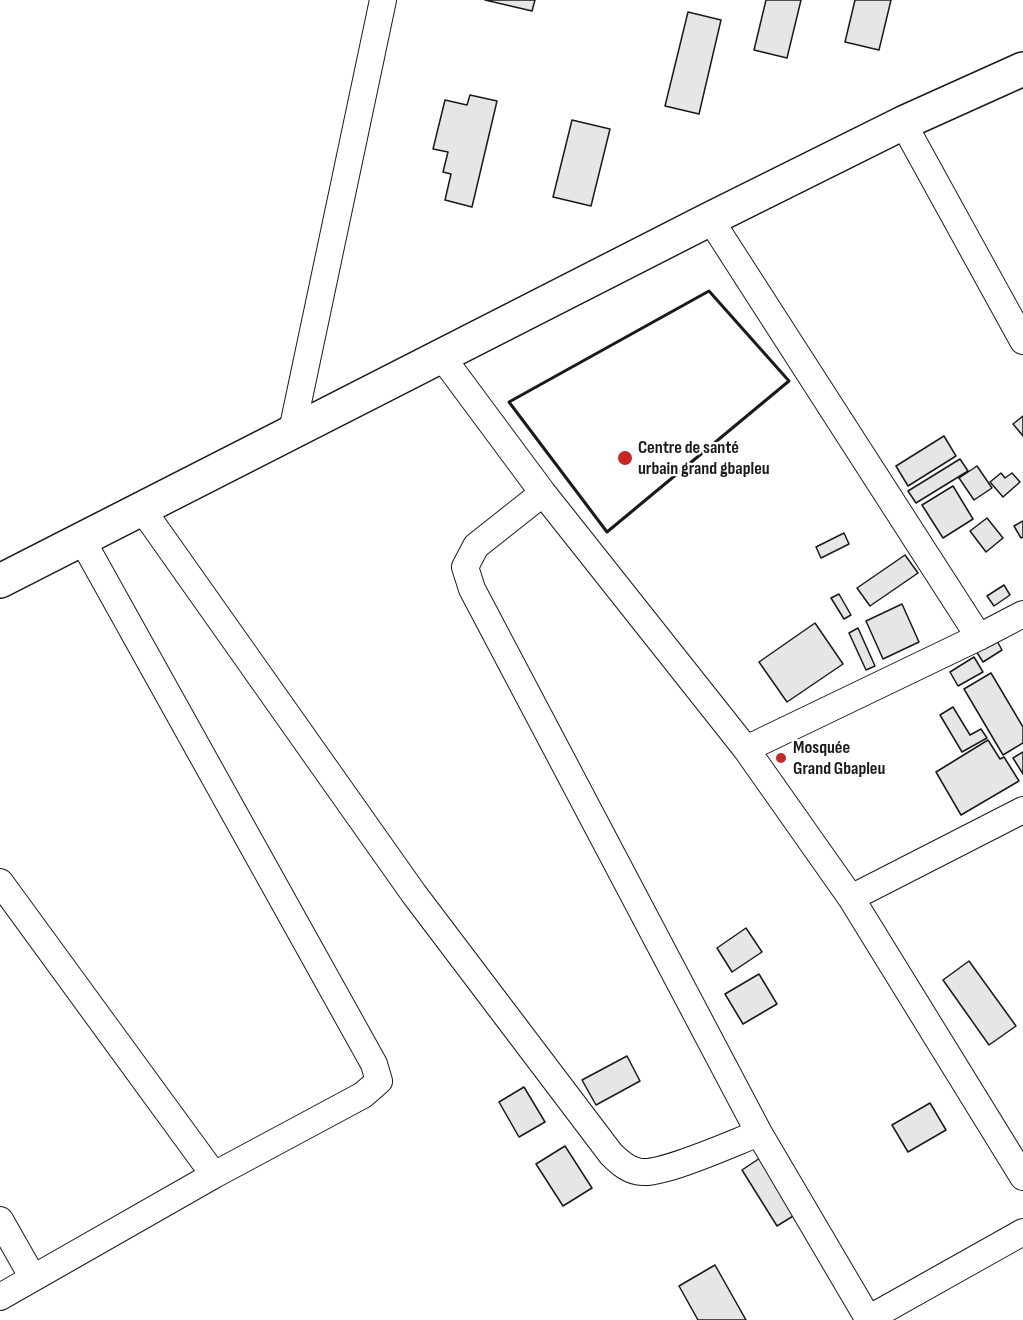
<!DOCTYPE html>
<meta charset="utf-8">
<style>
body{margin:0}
canvas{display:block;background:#fff}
</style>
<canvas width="1023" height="1320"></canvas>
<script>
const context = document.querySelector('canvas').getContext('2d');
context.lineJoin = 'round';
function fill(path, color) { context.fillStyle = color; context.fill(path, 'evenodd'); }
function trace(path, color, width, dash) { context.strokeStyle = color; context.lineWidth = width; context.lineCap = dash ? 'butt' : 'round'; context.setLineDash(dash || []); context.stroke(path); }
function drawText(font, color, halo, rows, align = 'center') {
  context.font = font + ' "Sofia Sans Condensed",sans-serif'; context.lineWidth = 4.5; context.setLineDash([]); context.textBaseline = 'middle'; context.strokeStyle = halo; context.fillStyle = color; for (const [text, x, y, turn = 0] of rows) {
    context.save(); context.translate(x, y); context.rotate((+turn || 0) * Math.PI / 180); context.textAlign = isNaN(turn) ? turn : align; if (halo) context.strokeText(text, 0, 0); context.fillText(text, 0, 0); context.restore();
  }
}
const building = new Path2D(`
 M485,0H535L532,11Z
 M766,0H801L787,58L754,50Z
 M855,0H891L879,50L845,42Z
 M688,12L721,20L699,114L665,106Z
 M470,95L497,101L472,207L445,200L451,174L443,172L448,152L433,149L445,100L467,105Z
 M572,120L610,129L591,206L553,197Z
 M1023,416V436L1013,424Z
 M944,436L956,456L908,486L896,466Z
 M960,459L968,471L916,503L908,491Z
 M977,466L992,488L974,500L959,478Z
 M1001,473L1005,478L1012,473L1020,482L1003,497L990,482Z
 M953,486L973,519L943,538L922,505Z
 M987,518L1003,538L986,552L970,531Z
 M1023,521V537L1021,538L1014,526Z
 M844,533L849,544L821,558L816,547Z
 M905,555L918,573L870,606L857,588Z
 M1004,585L1010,595L994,606L987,596Z
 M839,594L851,615L844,619L831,598Z
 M902,604L919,642L883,659L866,621Z
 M815,623L843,664L787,702L759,662Z
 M858,628L875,666L866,670L849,633Z
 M996,639L1002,650L983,662L976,651Z
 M974,657L983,672L958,686L950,672Z
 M991,673L1023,727V743L1003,755L964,689Z
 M953,707L970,735L981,729L987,738L962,752L940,715Z
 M988,740L1000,759L1004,757L1019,781L961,815L936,772Z
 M1023,752V774L1013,758Z
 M746,928L762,952L732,972L717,948Z
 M969,961L1016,1026L989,1045L943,980Z
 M759,974L777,1004L743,1024L725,994Z
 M627,1056L640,1081L596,1105L582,1080Z
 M524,1087L545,1122L519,1137L499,1102Z
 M930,1103L946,1130L908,1152L892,1125Z
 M565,1146L592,1188L563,1206L536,1164Z
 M763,1156L798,1213L777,1226L742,1170Z
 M715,1265L746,1320H698L679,1286Z`);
const minor = new Path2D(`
 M903,123L1023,341
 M710,219L979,637L746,749
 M442,357L543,493L746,749L851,898L1023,1177
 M292,431L383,0
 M543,493L476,546L465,567L472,589L759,1133L869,1320
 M142,509L414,894L611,1154C620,1163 630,1172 643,1172C667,1173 733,1143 759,1133
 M979,637L1023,614
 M0,882L214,1175
 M851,898L1023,810
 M0,1220L33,1278
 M0,1297L214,1175L363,1095L379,1081L374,1064L81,538
 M868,1319L1023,1232`);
const major = new Path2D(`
 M0,581L710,219L903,123L1023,69`);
const wall = new Path2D(`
 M709,291L789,381L607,532L509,402Z`);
const markers = [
 [625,458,8,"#c62828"],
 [781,758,6,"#c62828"]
];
const poiNames = [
 ["Centre de santé",638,448],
 ["urbain grand gbapleu",638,469],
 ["Mosquée",793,748],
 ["Grand Gbapleu",793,769]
];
fill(building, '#e6e6e6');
trace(building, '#1a1a1a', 1.5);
trace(minor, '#1a1a1a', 28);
trace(major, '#1a1a1a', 36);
trace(minor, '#fff', 26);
trace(major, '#fff', 33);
trace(wall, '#1a1a1a', 3);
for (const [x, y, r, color] of markers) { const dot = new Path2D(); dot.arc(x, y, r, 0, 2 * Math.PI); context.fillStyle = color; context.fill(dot); trace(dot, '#fff', 2); }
drawText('bold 18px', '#1a1a1a', '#fff', poiNames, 'left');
</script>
